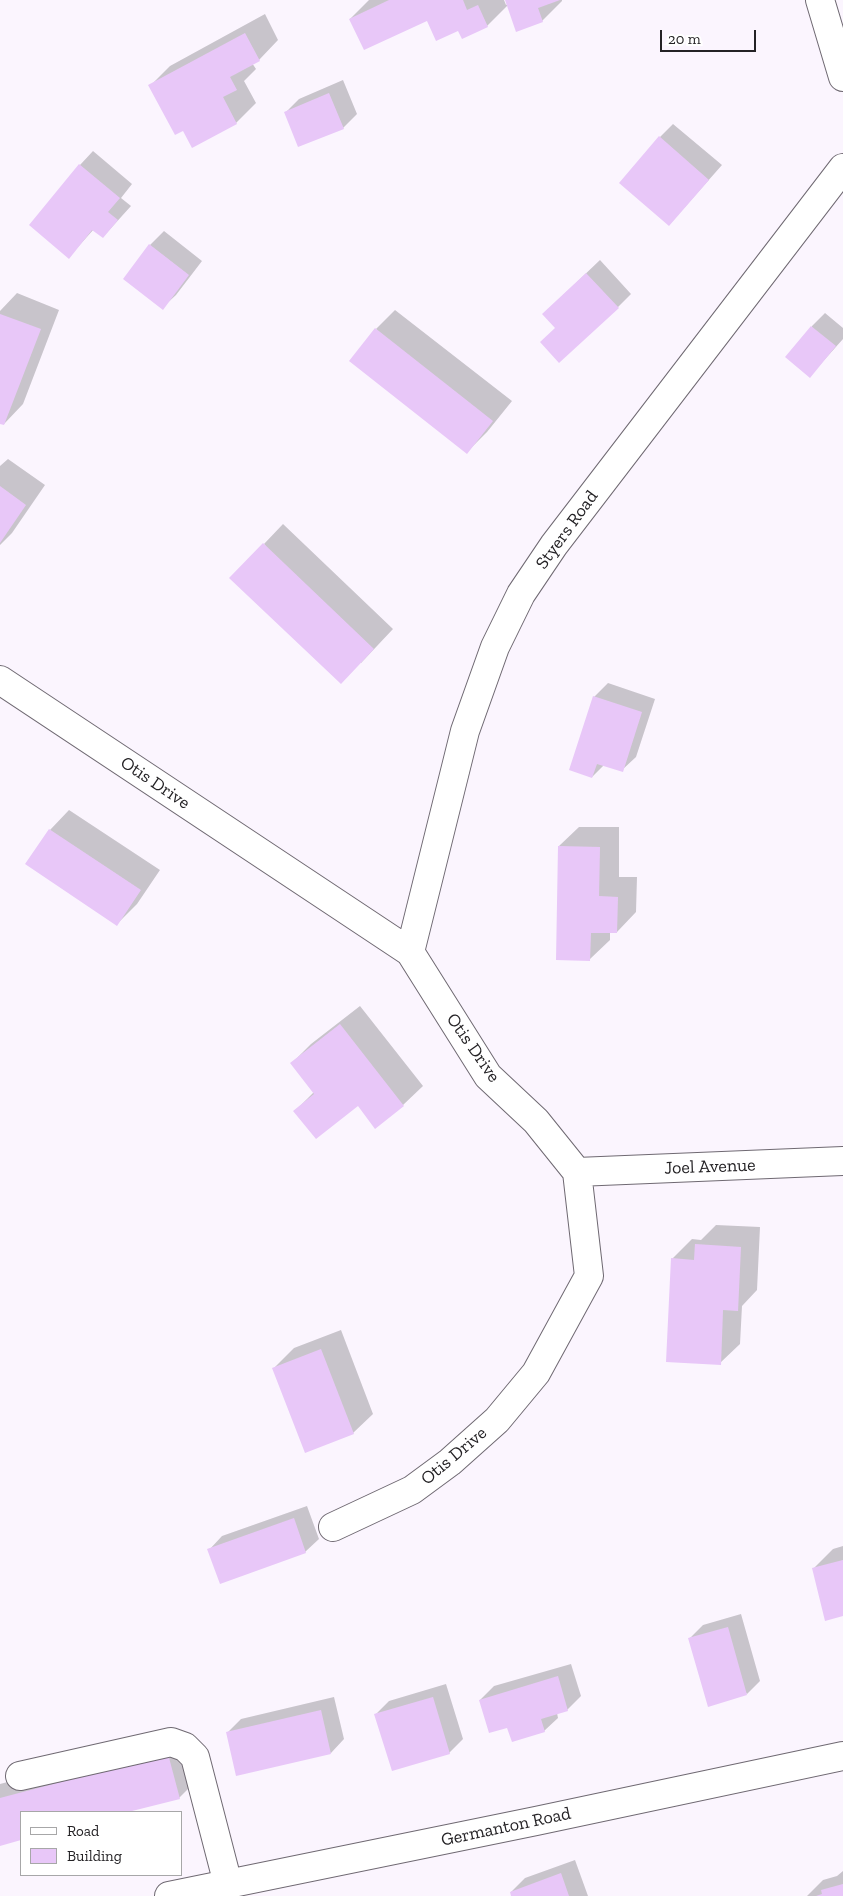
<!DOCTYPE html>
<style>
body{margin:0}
#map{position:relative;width:843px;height:1896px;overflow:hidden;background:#fbf5fe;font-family:"Zilla Slab",serif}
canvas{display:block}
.legend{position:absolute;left:20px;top:1811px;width:162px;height:65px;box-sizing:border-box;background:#fff;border:1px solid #a7a7a8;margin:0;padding:6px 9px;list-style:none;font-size:15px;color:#242225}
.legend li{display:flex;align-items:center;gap:10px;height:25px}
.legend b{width:25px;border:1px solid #a7a7a8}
.scale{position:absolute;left:660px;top:30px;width:96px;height:22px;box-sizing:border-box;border:2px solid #242225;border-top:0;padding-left:6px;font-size:15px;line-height:18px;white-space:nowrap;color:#242225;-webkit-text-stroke:4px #fff;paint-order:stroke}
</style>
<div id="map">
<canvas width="843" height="1896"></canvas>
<ul class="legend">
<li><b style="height:6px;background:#fff"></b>Road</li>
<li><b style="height:14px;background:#e8c7f8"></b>Building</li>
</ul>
<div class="scale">20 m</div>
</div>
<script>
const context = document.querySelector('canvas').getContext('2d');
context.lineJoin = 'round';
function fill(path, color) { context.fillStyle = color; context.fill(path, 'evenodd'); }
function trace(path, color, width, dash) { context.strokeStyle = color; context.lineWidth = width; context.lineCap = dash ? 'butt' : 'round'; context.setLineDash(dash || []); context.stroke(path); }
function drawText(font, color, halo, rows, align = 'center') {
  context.font = font + ' "Zilla Slab",serif'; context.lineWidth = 4; context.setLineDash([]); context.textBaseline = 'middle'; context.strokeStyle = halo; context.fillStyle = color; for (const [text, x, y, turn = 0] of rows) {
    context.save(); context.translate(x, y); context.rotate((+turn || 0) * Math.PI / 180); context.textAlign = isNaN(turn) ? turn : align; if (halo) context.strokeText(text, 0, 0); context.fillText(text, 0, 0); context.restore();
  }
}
const shadow = new Path2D(`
 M369,0H504L506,5L508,4L506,0H562V1L542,21L508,5L487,26L459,29L427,19H350Z
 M265,14L278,40L259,60L252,63L256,69L244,81L256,103L236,123L183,129L150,86L170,66Z
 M343,80L357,114L343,128L286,112L299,99Z
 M673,124L722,165L669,225L660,137Z
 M93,151L132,184L121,198L131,206L103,237L94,229L69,257L31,225L80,165Z
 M164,231L202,261L176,295L162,308L150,245Z
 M600,260L631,294L618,307L556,328L557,301Z
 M17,293L59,310L23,404L4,424L0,423V311Z
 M395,310L512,401L487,432L467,452L376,329Z
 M825,313L843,328V339L810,376L812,326Z
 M8,459L45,485L12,533L0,545V466Z
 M283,524L393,629L361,663L264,544Z
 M608,683L655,699L636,757L622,770L604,765L592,777L594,697Z
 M69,810L160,870L137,904L117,924L50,830Z
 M579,827H619V877H637L636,912L617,932H610V940L590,959L559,846Z
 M360,1006L423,1086L403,1105H358L295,1111L314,1092L292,1063L311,1044Z
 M716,1225L760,1227L757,1290L742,1306L740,1344L720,1363L672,1259L692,1239L701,1240Z
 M341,1330L373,1414L353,1433L274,1368L294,1348Z
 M307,1506L319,1539L305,1552L209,1550L222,1536Z
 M843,1546V1615L813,1569L833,1549Z
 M741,1614L760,1681L747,1694L690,1638L703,1625Z
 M571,1664L581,1696L567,1710L557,1713L558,1718L544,1731L508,1726L480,1700L494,1686Z
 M446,1684L463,1739L449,1753L376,1714L389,1701Z
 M334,1697L344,1739L331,1753L228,1732L241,1719Z
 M187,1735L199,1778L179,1798L123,1812H21V1839L0,1845V1784Z
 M575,1860L588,1896H513L511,1892L525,1878Z
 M843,1871V1896H807L823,1880L837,1876Z`);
const building = new Path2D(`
 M389,0H463L467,10L478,5L488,27L462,39L458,31L436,41L427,21L364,50L349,19Z
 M505,0H560L538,8L543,22L516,32Z
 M245,33L260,61L230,77L237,90L223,97L237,124L192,148L183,131L175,135L148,85Z
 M329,93L344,129L298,147L284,112Z
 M659,136L709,180L669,226L619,183Z
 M79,164L120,198L108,212L118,220L103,238L92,230L69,259L29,225Z
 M149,244L189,275L163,310L123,279Z
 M586,273L619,308L559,363L540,342L555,328L542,314Z
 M0,314L41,329L4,425L0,424Z
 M811,326L836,346L810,378L785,357Z
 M375,328L493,421L467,454L349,361Z
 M0,486L26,505L0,543Z
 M263,543L374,649L341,684L229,578Z
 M593,696L642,712L623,772L597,764L592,778L569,770Z
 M49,829L141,890L117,926L25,864Z
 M558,846L600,847L599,896L618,897L617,933H591L590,961L556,960Z
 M340,1024L404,1106L375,1129L358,1106L316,1139L293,1111L314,1094L290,1063Z
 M695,1244L741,1247L738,1311L723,1310L721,1365L666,1362L671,1258L694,1260Z
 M321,1349L354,1434L305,1453L272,1368Z
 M294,1518L306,1553L220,1584L207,1549Z
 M843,1560V1616L825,1621L812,1568Z
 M728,1627L747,1695L708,1707L688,1638Z
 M558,1676L568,1711L541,1719L545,1732L512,1742L507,1728L489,1733L479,1700Z
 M433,1697L450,1754L392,1771L374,1714Z
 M321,1710L331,1754L236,1776L226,1732Z
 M168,1754L180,1799L128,1812H21V1840L0,1846V1798Z
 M561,1873L569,1896H511L510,1892Z
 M843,1884V1896H816L822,1894L821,1890Z`);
const minor = new Path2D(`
 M820,0L843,77
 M0,680L410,952L488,1076L536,1121L577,1172L589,1276L536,1373L497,1420L450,1462L412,1490L333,1527
 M410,952L465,731L495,647L521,594L554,545L843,168
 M577,1172L843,1161
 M20,1776L171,1742L185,1747L195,1757L228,1884`);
const major = new Path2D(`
 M169,1896L536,1821L843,1756`);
const streetNames = [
 ["Styers Road",567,530,-54],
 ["Otis Drive",155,783,34],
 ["Otis Drive",473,1048,55],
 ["Joel Avenue",710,1167,-2],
 ["Otis Drive",454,1456,-40],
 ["Germanton Road",506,1827,-12]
];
fill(shadow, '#0003');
fill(building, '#e8c7f8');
trace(minor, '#6f6972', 30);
trace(major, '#6f6972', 30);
trace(minor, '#fff', 28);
trace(major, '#fff', 28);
drawText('18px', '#242225', '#fff', streetNames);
</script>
